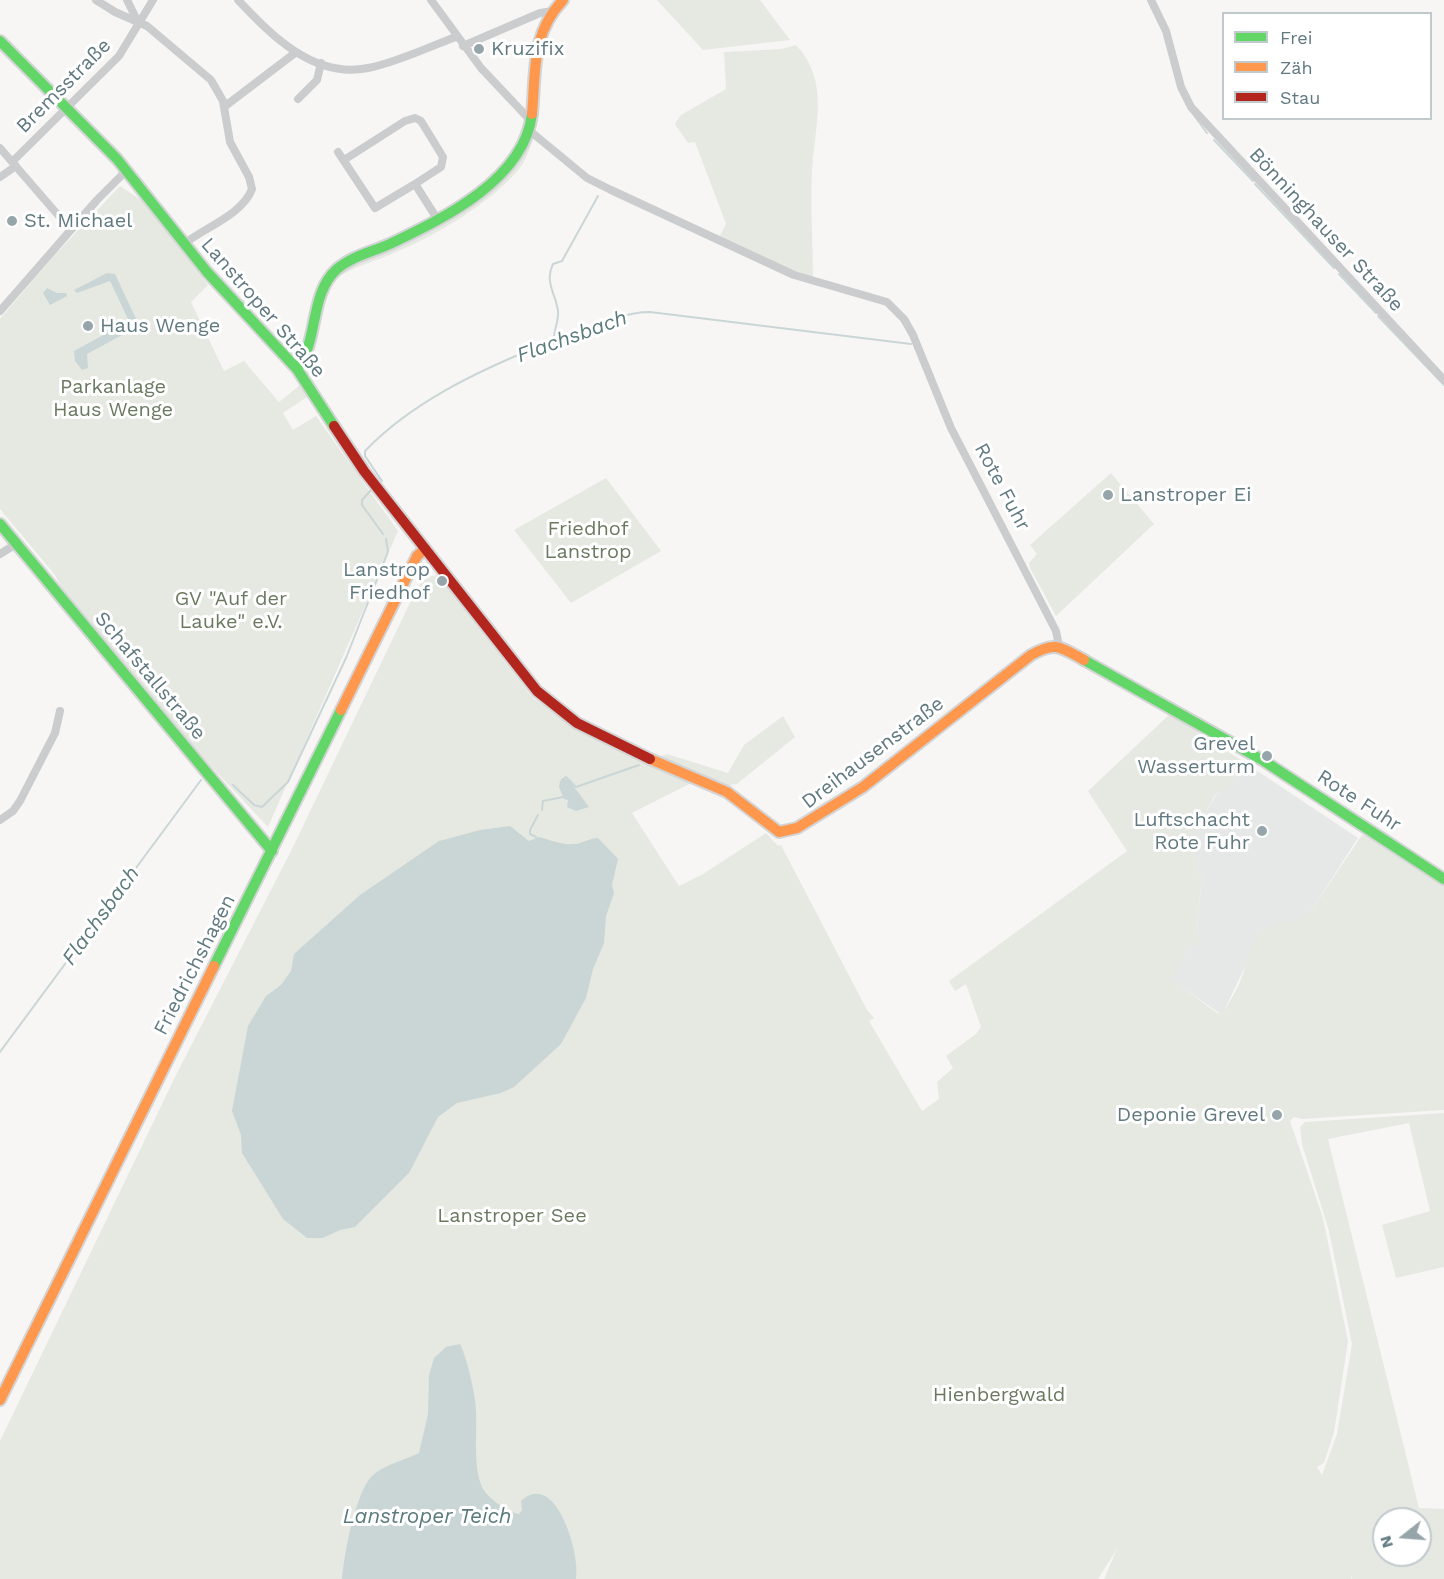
<!DOCTYPE html>
<meta charset="utf-8">
<style>
body{margin:0}
#map{position:relative;width:1444px;height:1579px;overflow:hidden;background:#f7f6f5;font-family:"Work Sans",sans-serif}
canvas{display:block}
.legend{position:absolute;left:1222px;top:12px;width:210px;height:108px;box-sizing:border-box;background:#fff;border:2px solid #c0cacd;margin:0;padding:8px 10px;list-style:none;font-size:18px;color:#617a81}
.legend li{display:flex;align-items:center;gap:12px;height:30px}
.legend b{width:30px;border:2px solid #c0cacd}
.north{position:absolute;left:1372px;top:1507px;width:60px;height:60px;box-sizing:border-box;background:#fff;border:2px solid #c0cacd;border-radius:50%;rotate:253deg;font-size:16px;font-weight:700;line-height:24px;text-align:center;color:#617a81}
.north::after{content:'';display:block;margin:auto;width:21px;height:27px;background:#96a5aa;clip-path:polygon(50% 0,100% 100%,50% 72%,0 100%)}
</style>
<div id="map">
<canvas width="1444" height="1579"></canvas>
<ul class="legend">
<li><b style="height:8px;background:#63d668"></b>Frei</li>
<li><b style="height:8px;background:#ff974d"></b>Zäh</li>
<li><b style="height:8px;background:#b3261e"></b>Stau</li>
</ul>
<div class="north">N</div>
</div>
<script>
const context = document.querySelector('canvas').getContext('2d');
context.lineJoin = 'round';
function fill(path, color) { context.fillStyle = color; context.fill(path, 'evenodd'); }
function trace(path, color, width, dash) { context.strokeStyle = color; context.lineWidth = width; context.lineCap = dash ? 'butt' : 'round'; context.setLineDash(dash || []); context.stroke(path); }
function drawText(font, color, halo, rows, align = 'center') {
  context.font = font + ' "Work Sans",sans-serif'; context.lineWidth = 6; context.setLineDash([]); context.textBaseline = 'middle'; context.strokeStyle = halo; context.fillStyle = color; for (const [text, x, y, turn = 0] of rows) {
    context.save(); context.translate(x, y); context.rotate((+turn || 0) * Math.PI / 180); context.textAlign = isNaN(turn) ? turn : align; if (halo) context.strokeText(text, 0, 0); context.fillText(text, 0, 0); context.restore();
  }
}
const built = new Path2D(`
 M1247,764L1358,838L1311,911L1303,920L1262,931L1222,1015L1169,978L1193,943L1202,938L1196,935L1202,876L1196,869L1192,836L1216,795L1225,789Z`);
const green = new Path2D(`
 M657,0H760L790,40L703,50Z
 M796,45C830,81 815,125 812,169C810,206 813,244 813,281L718,240L726,224L695,142L688,143L675,124L681,115L726,89L724,52L781,49Z
 M530,131L535,135C530,147 527,159 519,169C492,202 435,236 396,252C375,262 352,266 333,281L342,264L391,243L508,167Z
 M120,186L144,202L208,285L191,302L224,371L244,361L279,402L300,385L307,397L283,413L293,430L316,416L398,531L268,827L135,685L76,616L55,575L0,509V319L49,261Z
 M1111,473L1154,524L1056,616L1030,568L1029,563L1037,554L1030,545Z
 M606,478L661,551L571,603L514,530Z
 M437,575L533,698L557,715L693,782L632,813L679,886L703,874L766,833L778,846L781,845L867,1010L874,1018L869,1021L922,1111L939,1099L937,1082L953,1068L946,1056L976,1034L981,1027L966,984L955,991L949,981L1127,851L1088,791L1170,714L1247,764L1225,790L1215,795L1193,836L1196,869L1202,876L1196,934L1202,937L1200,945L1193,943L1170,978L1217,1013L1222,1014C1228,1004 1235,993 1240,982C1247,965 1250,940 1266,928C1279,917 1293,930 1311,911L1362,835L1373,837L1444,885V1110L1302,1119L1294,1117L1290,1121L1323,1218L1348,1341L1334,1432L1324,1463L1317,1467L1322,1475L1337,1434L1352,1344L1329,1231L1302,1144L1300,1127L1305,1122L1444,1113V1267L1396,1278L1382,1225L1430,1211L1409,1123L1328,1139L1419,1508L1444,1509V1579H1352L1351,1575V1579H1104L1117,1549L1098,1579H0V1441L176,1075L292,849L418,586L428,577ZM1384,1519H1420V1555H1384Z
 M783,716L795,737L737,784L723,786L659,757L667,754L728,773L744,745Z`);
const water = new Path2D(`
 M107,273L115,274L138,323L133,329L87,354L88,368L82,370L75,361L74,351L129,321L110,281L77,293L74,290Z
 M47,288L57,293H66L67,296L50,305L43,293Z
 M565,779L569,780L589,807L576,811L567,807L568,800L564,799L559,787L560,781Z
 M510,826L529,841L539,837C551,840 560,845 574,844C582,844 589,838 598,838L618,859L612,885L614,893L606,916L604,943L593,969L586,998L561,1044L514,1087L501,1093L457,1103L438,1117L409,1173L355,1227L340,1230L323,1238H307L283,1219L242,1153L241,1135L232,1111L248,1026L266,996L281,985L291,971L294,954L360,895L439,841L480,830Z
 M460,1344C467,1358 476,1396 476,1412C477,1435 473,1465 482,1487C487,1498 508,1512 519,1514L522,1510L521,1501C556,1468 581,1556 576,1579H342C344,1554 355,1494 372,1476C383,1465 405,1460 419,1453L428,1414L429,1375L434,1358L446,1347Z`);
const stream = new Path2D(`
 M1190,110L1207,133
 M1214,140L1253,181
 M1255,184L1334,268
 M1339,274L1376,313
 M1378,316L1444,385
 M554,344C552,332 559,324 558,311C556,294 544,282 553,264L562,261L598,196
 M382,481L365,456V451C411,403 476,372 537,347C545,344 555,345 564,341C592,330 618,312 650,312L911,344
 M372,489L362,500V505L383,534
 M562,780L566,777L576,787L639,765
 M233,785L254,805L262,807L288,782L302,752L346,658L388,552L386,539
 M542,810L543,801L563,797
 M536,837L530,834V830L538,815
 M0,1052L201,780`);
const street = new Path2D(`
 M96,0L115,12L147,26L211,80L223,101L230,142L249,177L252,189C242,215 205,227 184,244
 M127,0L138,22
 M238,0C272,36 314,79 368,68C398,62 428,47 456,37
 M431,0L481,68L531,121
 M1151,0L1166,31L1181,87L1191,107L1444,380
 M463,46L540,13L553,11
 M298,99L317,80L321,63
 M224,107L295,53
 M530,131L587,178L611,190L794,275L887,302L904,319L913,335L951,428L1056,631L1059,646
 M0,148L71,230
 M338,152L375,208L415,184L436,217
 M344,160L405,121L415,118L421,121L443,157L441,167L415,184
 M13,161L119,56L153,0
 M0,177L16,166
 M0,311L97,200L127,170
 M0,554L16,544
 M0,820L13,811L20,801L55,733L60,711`);
const fast = new Path2D(`
 M0,41L117,159L207,272L297,369L334,426
 M297,369C319,341 309,294 337,269C352,256 372,252 390,244C444,218 524,180 532,114
 M0,524L272,851
 M1084,660L1264,761L1444,879
 M214,966L341,710`);
const slow = new Path2D(`
 M532,114C536,70 531,34 563,0
 M341,710L417,556L425,549
 M650,759L727,792L779,832L797,828L863,787L1031,655C1056,641 1060,647 1084,660
 M0,1400L214,966`);
const jam = new Path2D(`
 M334,426L364,471L537,691L577,723L650,759`);
const markers = [
 [479,49,6,"#96a5aa"],
 [12,221,6,"#96a5aa"],
 [88,326,6,"#96a5aa"],
 [1108,495,6,"#96a5aa"],
 [442,581,6,"#96a5aa"],
 [1267,756,6,"#96a5aa"],
 [1262,831,6,"#96a5aa"],
 [1277,1115,6,"#96a5aa"]
];
const poiNames = [
 ["Kruzifix",491,49],
 ["St. Michael",24,221],
 ["Haus Wenge",100,326],
 ["Lanstroper Ei",1120,495],
 ["Lanstrop",430,570,"right"],
 ["Friedhof",430,593,"right"],
 ["Grevel",1255,744,"right"],
 ["Wasserturm",1255,767,"right"],
 ["Luftschacht",1250,820,"right"],
 ["Rote Fuhr",1250,843,"right"],
 ["Deponie Grevel",1265,1115,"right"]
];
const streetNames = [
 ["Bremsstraße",64,86,-45],
 ["Bönninghauser Straße",1326,230,47],
 ["Lanstroper Straße",263,308,49],
 ["Rote Fuhr",1002,487,62],
 ["Schafstallstraße",150,676,50],
 ["Dreihausenstraße",873,753,-37],
 ["Rote Fuhr",1359,801,33],
 ["Friedrichshagen",195,965,-63]
];
const parkNames = [
 ["Parkanlage",113,387],
 ["Haus Wenge",113,410],
 ["Friedhof",588,529],
 ["Lanstrop",588,552],
 ["GV \"Auf der",231,599],
 ["Lauke\" e.V.",231,622],
 ["Lanstroper See",512,1216],
 ["Hienbergwald",999,1395]
];
const waterNames = [
 ["Flachsbach",572,337,-20],
 ["Flachsbach",101,916,-54],
 ["Lanstroper Teich",427,1517]
];
fill(built, '#e6e8e7');
fill(green, '#e6e8e2');
fill(water, '#cad6d6');
trace(stream, '#cad6d6', 2);
trace(fast, '#d3d4d5', 14);
trace(slow, '#d3d4d5', 14);
trace(jam, '#d3d4d5', 14);
trace(street, '#cbcccd', 8);
trace(fast, '#63d668', 10);
trace(slow, '#ff974d', 10);
trace(jam, '#b3261e', 10);
for (const [x, y, r, color] of markers) { const dot = new Path2D(); dot.arc(x, y, r, 0, 2 * Math.PI); context.fillStyle = color; context.fill(dot); trace(dot, '#fff', 2); }
drawText('20px', '#617a81', '#fff', poiNames, 'left');
drawText('20px', '#617a81', '#fff', streetNames);
drawText('20px', '#6a7960', '#fff', parkNames);
drawText('italic 21px', '#5b7a7c', '#fff', waterNames);
</script>
